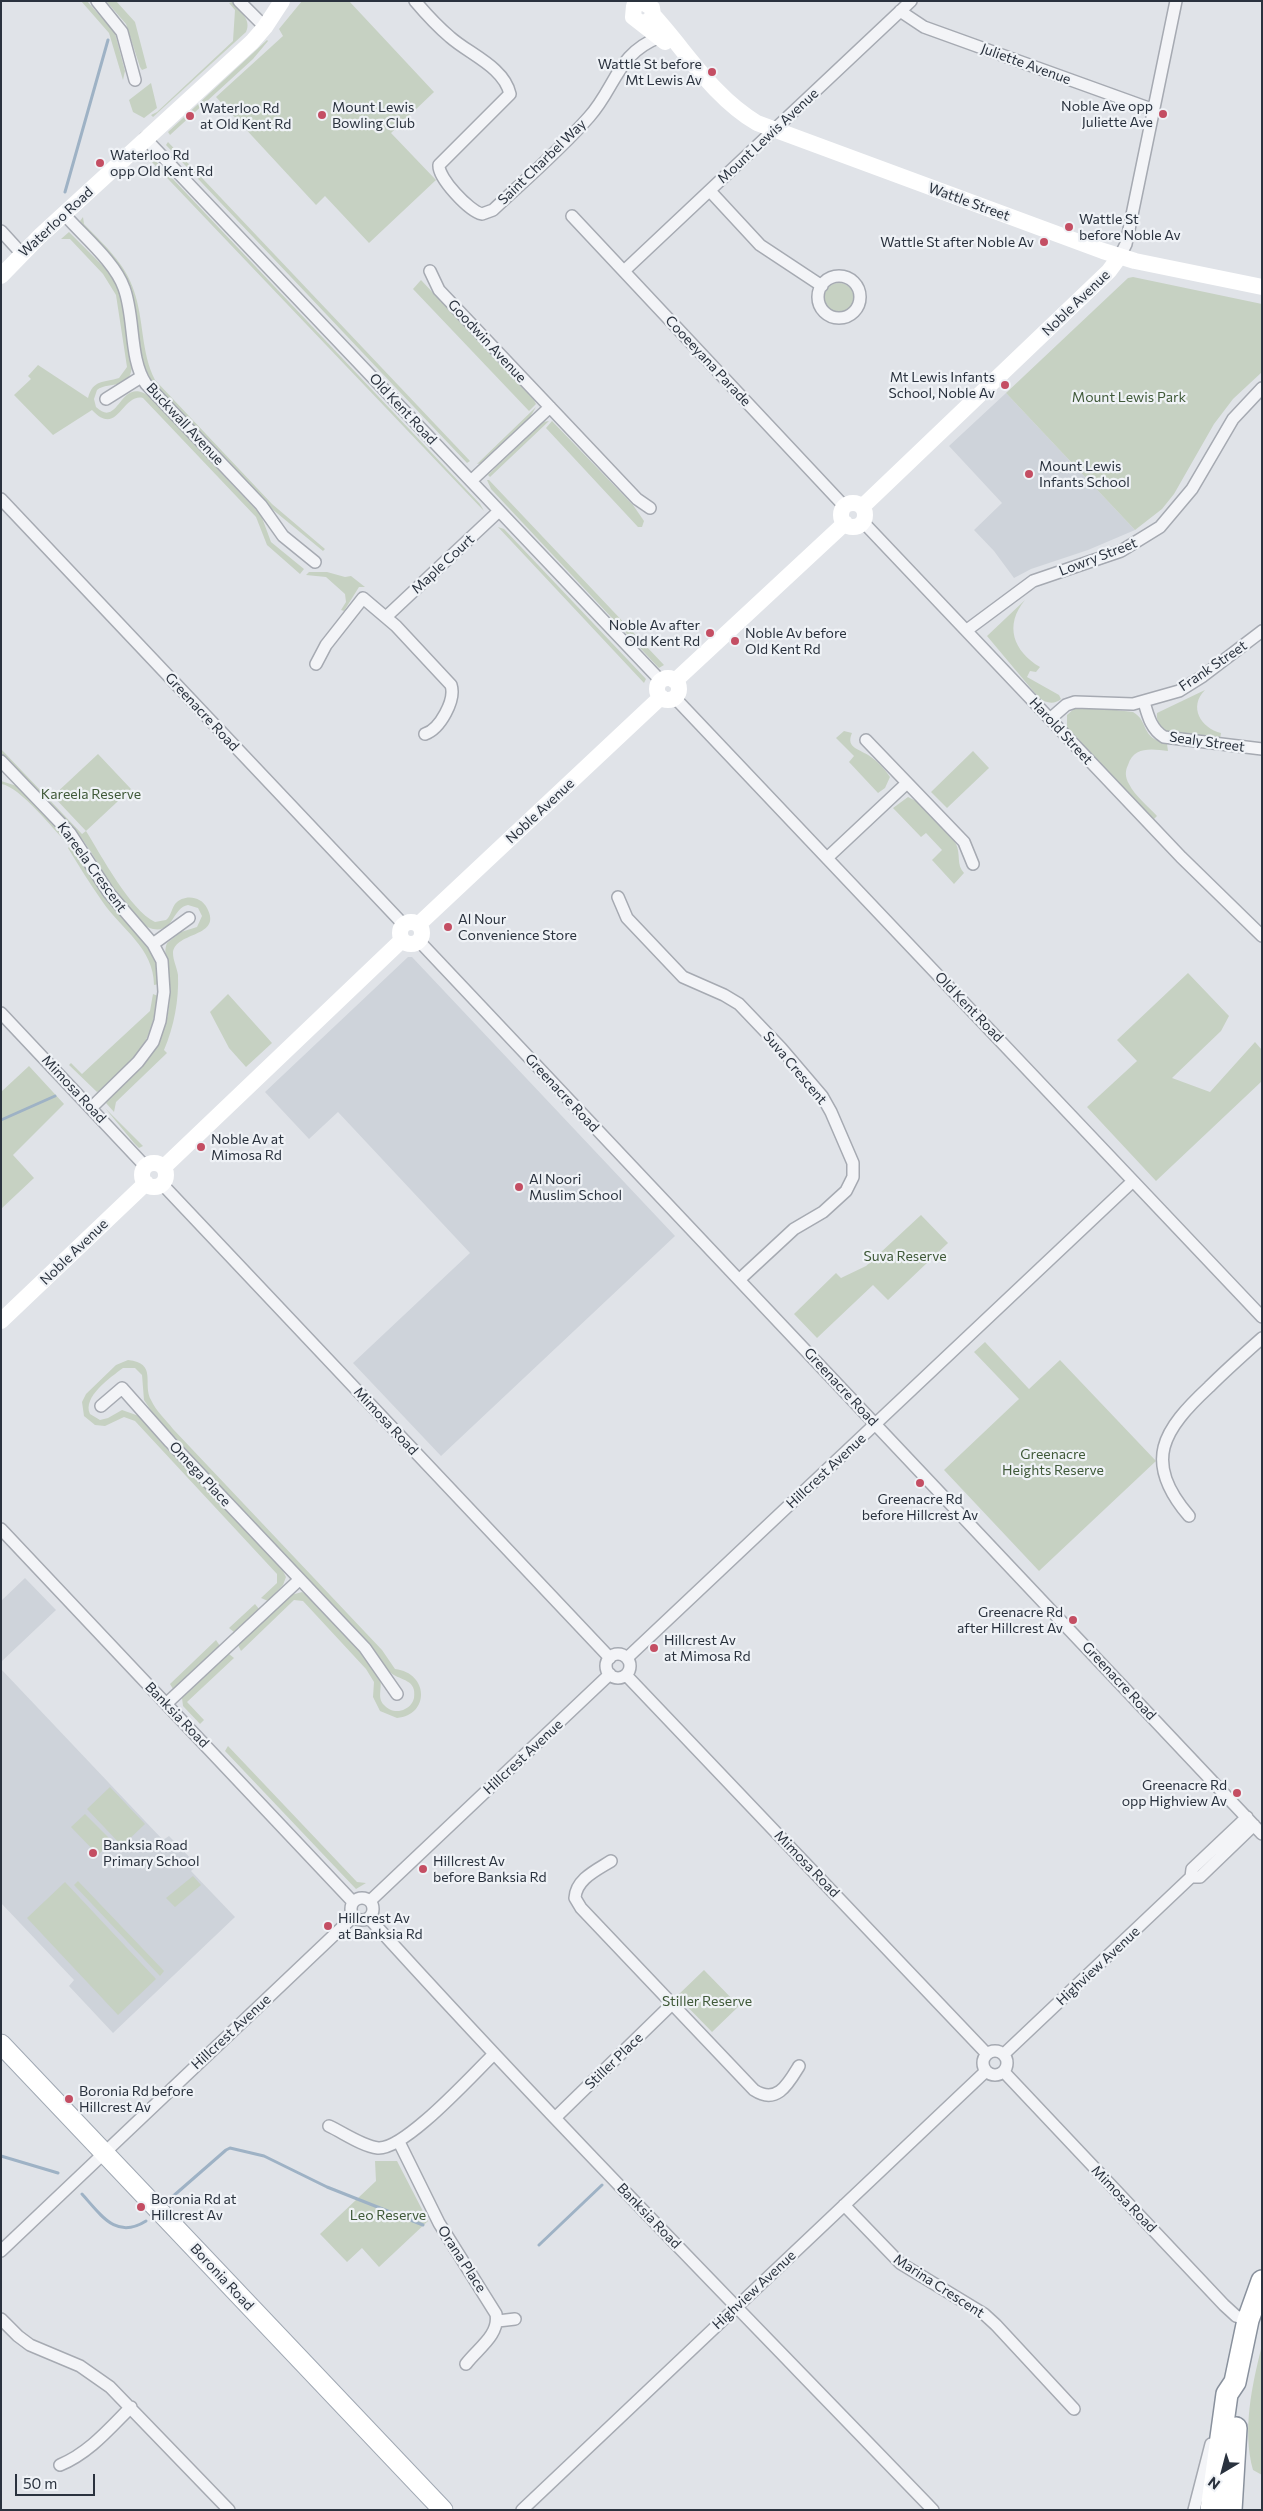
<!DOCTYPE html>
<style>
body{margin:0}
#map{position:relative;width:1263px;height:2511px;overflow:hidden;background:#e0e3e8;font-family:Commissioner,sans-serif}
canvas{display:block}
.frame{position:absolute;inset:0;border:2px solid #2a323e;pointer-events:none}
.north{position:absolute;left:1198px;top:2446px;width:50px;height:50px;-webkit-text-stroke:4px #eff2f6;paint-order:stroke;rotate:217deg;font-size:14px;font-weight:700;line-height:20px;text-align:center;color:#2a323e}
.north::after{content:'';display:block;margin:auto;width:18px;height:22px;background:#2a323e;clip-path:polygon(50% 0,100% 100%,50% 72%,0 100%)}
.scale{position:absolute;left:15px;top:2474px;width:80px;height:22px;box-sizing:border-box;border:2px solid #2a323e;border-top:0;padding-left:6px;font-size:15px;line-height:18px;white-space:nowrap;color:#2a323e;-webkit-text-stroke:4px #eff2f6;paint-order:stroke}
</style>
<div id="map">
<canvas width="1263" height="2511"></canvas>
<div class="frame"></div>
<div class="north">N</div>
<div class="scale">50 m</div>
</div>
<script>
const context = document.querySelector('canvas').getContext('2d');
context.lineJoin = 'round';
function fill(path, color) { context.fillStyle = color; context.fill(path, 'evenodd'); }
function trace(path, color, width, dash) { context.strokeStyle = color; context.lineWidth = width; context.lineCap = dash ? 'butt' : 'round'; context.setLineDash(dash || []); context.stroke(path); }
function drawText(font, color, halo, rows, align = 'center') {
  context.font = font + ' Commissioner,sans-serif'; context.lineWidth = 4.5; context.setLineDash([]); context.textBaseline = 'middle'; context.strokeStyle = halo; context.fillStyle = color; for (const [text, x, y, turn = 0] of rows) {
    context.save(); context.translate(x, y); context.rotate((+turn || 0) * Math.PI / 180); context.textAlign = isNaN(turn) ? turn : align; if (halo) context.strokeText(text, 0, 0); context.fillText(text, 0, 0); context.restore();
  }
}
const built = new Path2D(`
 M1006,393L1135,530L1088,550L1031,569L1014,578L994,551L974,530L1002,503L949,446Z
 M408,957H412L675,1236L441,1456L353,1363L470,1253L338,1112L309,1139L265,1092Z
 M25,1578L56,1610L1,1662V1601Z
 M1,1669L163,1840L169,1836L197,1865L191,1871L235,1917L113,2033L69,1986L74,1980L1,1903Z`);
const green = new Path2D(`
 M81,1H87L115,33L125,71L123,80L109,33Z
 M106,1H116L135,22L147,68L142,70L140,67L126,24Z
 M302,1H349L434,92L391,133L436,180L369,243L325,196L316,205L216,97L283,36L279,29Z
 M232,2C240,11 252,20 246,32L153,117L151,115L157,112L233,41L235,10L229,3Z
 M267,40L268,41L253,59L170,135L168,132Z
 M151,83L157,108L144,118L133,112L129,100Z
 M168,142L470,461L467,463L166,145Z
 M153,158L480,504L484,511L150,160Z
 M83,217L84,224C103,244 126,264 134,291C144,320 141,353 155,380L272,504L325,549L323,551L272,509L153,383C134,354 142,314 128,283C119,261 97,243 82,226L80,221Z
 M69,232L104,267L117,285L122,299L132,363C132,392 110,380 97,390L94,399L96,407C120,430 119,374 150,397L261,515L271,542L304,569L300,574L267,545L256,517L143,398C122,393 118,438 92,410L53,435L14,395L31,379L28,376L38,365L88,398C93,379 104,383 119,378L127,367L116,295L103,274L70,239H61Z
 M1133,277L1262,304V372L1233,399L1214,424L1174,494L1162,509L1135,530L1006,393L1128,278Z
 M421,280L534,400L536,404L529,411L413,289Z
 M824 298a15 15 0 1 1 30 0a15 15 0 1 1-30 0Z
 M536,407L530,417L482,463L477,464Z
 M549,421L490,477L488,475L543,422Z
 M552,421L633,505L644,521L642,527H638L546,428Z
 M487,480H489L664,665L659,668L656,665L491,489Z
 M498,527L504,529L646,679L644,683Z
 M309,572H327L345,577L351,576L365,587H359L344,611L341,610L346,602L345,594L326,577L306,575Z
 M1025,600C1004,625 1013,651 1040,667L1036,672L1030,671L1027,677L1059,695L1061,699C1054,705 1046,703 1039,698L987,636Z
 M1205,690C1188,707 1201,728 1221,733L1220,739L1169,732C1160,729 1156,722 1157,713Z
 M1081,706L1133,712C1150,722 1139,737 1167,744L1168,751C1152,749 1134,746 1128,765C1125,771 1125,777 1129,784C1135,796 1148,806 1157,816L1153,820L1067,728V715L1075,708Z
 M844,731L852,733C845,749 861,749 871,757C878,762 885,769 890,777L885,788L878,793L849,762L854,756L836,738Z
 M1,749L82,834L86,831L53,796L98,754L131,789L86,831C101,855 130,910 155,922L166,920C171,916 171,910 175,904C184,894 201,896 207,908C223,938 175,931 173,953C173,960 177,968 178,975C179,1000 174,1027 164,1050L167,1053L116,1102L114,1112L106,1103L108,1100C146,1063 171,1044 170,985C170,972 162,955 167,943L181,932L197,927L202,916L198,908L188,905C172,908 174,933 153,929C139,926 123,903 115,892C103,873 92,851 78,834C55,805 27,780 1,753Z
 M973,751L989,768L947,808L931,792Z
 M1,781L17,786L71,844L106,898L148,947L157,966L159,984L154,985C154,948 121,929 102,901C90,884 79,866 68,848L70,846C55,832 20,786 1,784Z
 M908,797L916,801C928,814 947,828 956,844C961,854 956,865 964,873L954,884L932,860L942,850L926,833L921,837L893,808Z
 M1188,973L1229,1016L1221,1031L1172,1078L1210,1092L1255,1042L1262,1050V1081L1156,1181L1087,1107L1137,1061L1117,1040Z
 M153,994L158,996C151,1036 147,1046 118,1074C111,1080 105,1089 97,1092L69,1065L71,1063L82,1074L150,1011Z
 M228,994L272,1043L246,1067L229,1048L210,1012Z
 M29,1066L64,1104L13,1155L34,1178L1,1209V1092Z
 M105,1108L143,1146L139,1148L134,1143Z
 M921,1215L948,1243L888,1300L873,1285L817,1338L794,1314L836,1273L841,1278L866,1266Z
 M985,1342L1029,1389L1060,1360L1156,1461L1039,1571L944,1470L1019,1399L974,1352Z
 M128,1360C158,1363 142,1384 151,1400C156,1411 166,1420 173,1429L382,1650L395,1669C429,1673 430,1715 397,1718L380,1711L373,1697L374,1682L366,1669L303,1601L294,1600L241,1651L238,1645L291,1595L302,1592C314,1599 371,1662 379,1676C384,1686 376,1697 384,1705C389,1711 398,1713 405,1709C410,1707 413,1702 414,1698C417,1679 401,1681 391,1673C381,1665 374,1649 365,1640L154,1415L144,1400L142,1375L135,1368H123C111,1377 82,1397 90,1414L100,1420L108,1418L122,1410L139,1416L160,1441L282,1569L286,1577L283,1585L268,1601L261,1598L277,1583V1574L135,1421L124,1417L105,1426L95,1425L84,1416L82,1402L86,1394L116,1365Z
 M255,1604L259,1609L234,1632L229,1628Z
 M216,1640L220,1646L173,1689L170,1684Z
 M229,1654L234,1658L187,1702L204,1720L200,1724L183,1706L182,1698Z
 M228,1746L357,1882L366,1883L356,1889L225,1751Z
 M110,1787L145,1824L122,1846L87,1809Z
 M85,1814L112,1841L98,1855L71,1827Z
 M193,1876L201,1885L175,1907L166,1898Z
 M78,1881L164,1971L160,1976L74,1885Z
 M65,1882L156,1979L118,2015L27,1918Z
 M704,1970L739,2006L712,2032L677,1996Z
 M375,2161H397L428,2221L379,2267L362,2248L347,2262L320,2234L376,2181Z
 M1262,2345V2475L1253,2470C1242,2430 1252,2385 1262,2345Z`);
const stream = new Path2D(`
 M65,192L108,40
 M1,1120L55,1096
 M1,2156L58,2173
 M82,2194C101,2215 116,2240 146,2221
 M171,2198L226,2150L230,2148L264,2156L327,2187L423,2225
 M539,2245L602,2185`);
const street = new Path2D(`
 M97,1L122,32L135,80
 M239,1L265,27
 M415,1C426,14 437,26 450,37C469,54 504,67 510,94L439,165C438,178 469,211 482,214L493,210C525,180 560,150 589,117C616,87 617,53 660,37
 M900,11L924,27L1154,110
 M145,138L661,681
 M710,191L760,245L822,286
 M64,214C82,235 115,262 124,288C135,317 129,359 146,384L261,505L283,536L315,562
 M572,216L845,507
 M1,231L22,254
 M1120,256L1126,244L1176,1
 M430,271L439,290L637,499L650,508
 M624,271L911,1
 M818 297a21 21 0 1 1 42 0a21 21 0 1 1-42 0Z
 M106,399L141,377
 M471,481L550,407
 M1,499L403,924
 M863,522L1181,857L1262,936
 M386,617L499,511
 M967,630L1033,581L1121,551L1160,527L1192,489L1233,419L1262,388
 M316,664L326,645L363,598L396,626L451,685C456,700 440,729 425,734
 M675,698L1262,1317
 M1144,702C1148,716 1151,729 1164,737L1262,749
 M1050,719L1066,705L1075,702L1133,704L1179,691L1203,676L1262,631
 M866,740L964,842L973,864
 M1,761L70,833L109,893L153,944L162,961L164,992L160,1021L153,1042L138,1062L91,1108
 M827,858L907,783
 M618,897L627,918L683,977L724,995L739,1004L781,1048L822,1096L831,1112L853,1163V1177L846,1191L823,1212L794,1229L740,1279
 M419,941L1262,1834
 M153,944L189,918
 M1,1013L145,1166
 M162,1184L610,1658
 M101,1406L122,1388L170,1442L365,1648L397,1694
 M1189,1516C1142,1461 1163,1430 1209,1387C1226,1370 1244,1354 1262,1338
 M1,1529L353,1902
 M606 1666a12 12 0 1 1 24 0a12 12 0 1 1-24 0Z
 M627,1658L1133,1181
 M626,1675L987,2054
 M166,1704L299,1580
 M611,1861C597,1870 576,1879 575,1898L581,1908L754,2090C777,2105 788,2084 799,2066
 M1191,1877L1192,1869L1247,1817
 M351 1909a11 11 0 1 1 22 0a11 11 0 1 1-22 0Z
 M370,1901L610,1674
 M369,1918C552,2120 744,2314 933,2510
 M983 2063a12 12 0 1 1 24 0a12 12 0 1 1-24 0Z
 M1004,2054L1191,1877H1200L1254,1825
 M1004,2072L1224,2305L1236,2316L1248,2320
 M556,2117L672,2004
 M329,2126C344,2133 362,2146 378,2148C405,2150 473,2074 494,2054
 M399,2142L439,2223L496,2314C500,2335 477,2349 466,2364
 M844,2205L900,2263L984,2314L996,2325L1074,2409
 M1,2251L353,1917
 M1,2319L18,2336L30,2345L80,2366L110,2387L229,2510
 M498,2321L515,2319
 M60,2465C89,2453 109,2429 131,2407
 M522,2510L986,2071
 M1194,2510L1211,2444`);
const secondary = new Path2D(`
 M653,15C687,52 712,96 757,123L1103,251L1135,261L1262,287
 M642,23L649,21L653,15L652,8L643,2L634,6L633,17L665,42
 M1,276L40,236L252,42L265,27L282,1
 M841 515a12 12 0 1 1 24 0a12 12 0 1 1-24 0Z
 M862,507L1109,271L1120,256
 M657 689a11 11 0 1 1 22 0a11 11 0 1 1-22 0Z
 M675,681L845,523
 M400 933a11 11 0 1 1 22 0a11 11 0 1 1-22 0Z
 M419,924L661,697
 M142 1175a12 12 0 1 1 24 0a12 12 0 1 1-24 0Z
 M164,1167L402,940
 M1,1321L146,1183`);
const primary = new Path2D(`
 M1,2044L443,2510`);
const highway = new Path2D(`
 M1211,2510L1227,2394L1235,2382L1248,2320L1262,2281
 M1231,2510L1236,2428`);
const markers = [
 [712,72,5,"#c44e63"],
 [1163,114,5,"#c44e63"],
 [322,115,5,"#c44e63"],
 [190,116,5,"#c44e63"],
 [100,163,5,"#c44e63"],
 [1069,227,5,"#c44e63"],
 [1044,242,5,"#c44e63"],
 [1005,385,5,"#c44e63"],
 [1029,474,5,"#c44e63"],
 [710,633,5,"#c44e63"],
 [735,641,5,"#c44e63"],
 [448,927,5,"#c44e63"],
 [201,1147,5,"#c44e63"],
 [519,1187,5,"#c44e63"],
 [920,1483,5,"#c44e63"],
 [1073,1620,5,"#c44e63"],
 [654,1648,5,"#c44e63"],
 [1237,1793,5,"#c44e63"],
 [93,1853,5,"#c44e63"],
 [423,1869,5,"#c44e63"],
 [328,1926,5,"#c44e63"],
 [69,2099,5,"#c44e63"],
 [141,2207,5,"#c44e63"]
];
const poiNames = [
 ["Wattle St before",702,64,"right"],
 ["Mt Lewis Av",702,80,"right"],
 ["Noble Ave opp",1153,106,"right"],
 ["Juliette Ave",1153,122,"right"],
 ["Mount Lewis",332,107],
 ["Bowling Club",332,123],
 ["Waterloo Rd",200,108],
 ["at Old Kent Rd",200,124],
 ["Waterloo Rd",110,155],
 ["opp Old Kent Rd",110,171],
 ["Wattle St",1079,219],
 ["before Noble Av",1079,235],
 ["Wattle St after Noble Av",1034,242,"right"],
 ["Mt Lewis Infants",995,377,"right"],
 ["School, Noble Av",995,393,"right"],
 ["Mount Lewis",1039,466],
 ["Infants School",1039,482],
 ["Noble Av after",700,625,"right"],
 ["Old Kent Rd",700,641,"right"],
 ["Noble Av before",745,633],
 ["Old Kent Rd",745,649],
 ["Al Nour",458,919],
 ["Convenience Store",458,935],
 ["Noble Av at",211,1139],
 ["Mimosa Rd",211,1155],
 ["Al Noori",529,1179],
 ["Muslim School",529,1195],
 ["Greenacre Rd",920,1499,"center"],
 ["before Hillcrest Av",920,1515,"center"],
 ["Greenacre Rd",1063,1612,"right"],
 ["after Hillcrest Av",1063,1628,"right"],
 ["Hillcrest Av",664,1640],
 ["at Mimosa Rd",664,1656],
 ["Greenacre Rd",1227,1785,"right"],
 ["opp Highview Av",1227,1801,"right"],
 ["Banksia Road",103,1845],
 ["Primary School",103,1861],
 ["Hillcrest Av",433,1861],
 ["before Banksia Rd",433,1877],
 ["Hillcrest Av",338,1918],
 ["at Banksia Rd",338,1934],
 ["Boronia Rd before",79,2091],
 ["Hillcrest Av",79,2107],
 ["Boronia Rd at",151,2199],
 ["Hillcrest Av",151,2215]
];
const streetNames = [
 ["Juliette Avenue",1026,64,20],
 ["Mount Lewis Avenue",768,136,-43],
 ["Saint Charbel Way",542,162,-44],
 ["Wattle Street",969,202,20],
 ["Waterloo Road",56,222,-43],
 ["Noble Avenue",1076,303,-44],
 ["Goodwin Avenue",487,341,47],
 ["Cooeeyana Parade",708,361,47],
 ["Old Kent Road",403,409,47],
 ["Buckwall Avenue",185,424,47],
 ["Lowry Street",1098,557,-21],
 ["Maple Court",443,564,-43],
 ["Frank Street",1213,666,-34],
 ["Greenacre Road",202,712,47],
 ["Harold Street",1061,731,47],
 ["Sealy Street",1207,742,8],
 ["Noble Avenue",540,811,-43],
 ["Kareela Crescent",92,867,54],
 ["Old Kent Road",969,1007,46],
 ["Suva Crescent",795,1068,50],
 ["Mimosa Road",74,1089,47],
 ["Greenacre Road",562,1093,47],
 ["Noble Avenue",74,1252,-44],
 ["Greenacre Road",841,1387,47],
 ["Mimosa Road",386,1421,47],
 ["Hillcrest Avenue",826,1471,-43],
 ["Omega Place",200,1474,47],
 ["Greenacre Road",1119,1681,47],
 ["Banksia Road",177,1715,46],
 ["Hillcrest Avenue",523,1757,-43],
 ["Mimosa Road",807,1864,46],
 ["Highview Avenue",1098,1966,-43],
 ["Hillcrest Avenue",231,2032,-43],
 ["Stiller Place",614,2061,-44],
 ["Mimosa Road",1124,2199,46],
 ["Banksia Road",649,2216,46],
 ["Orana Place",462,2259,57],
 ["Boronia Road",222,2277,47],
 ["Marina Crescent",939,2286,33],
 ["Highview Avenue",754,2290,-43]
];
const parkNames = [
 ["Mount Lewis Park",1129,397],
 ["Kareela Reserve",91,794],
 ["Suva Reserve",905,1256],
 ["Greenacre",1053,1454],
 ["Heights Reserve",1053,1470],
 ["Stiller Reserve",707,2001],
 ["Leo Reserve",388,2215]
];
fill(built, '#ced3da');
fill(green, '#c6d1c2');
trace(stream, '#9eb2c5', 3);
trace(street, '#a6aab2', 14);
trace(primary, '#a0a8b3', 21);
trace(highway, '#89919d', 24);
trace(street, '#f3f4f7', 11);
trace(secondary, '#fff', 16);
trace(primary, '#fff', 19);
trace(highway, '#fff', 21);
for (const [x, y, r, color] of markers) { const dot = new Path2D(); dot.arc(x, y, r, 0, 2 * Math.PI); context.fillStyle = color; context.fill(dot); trace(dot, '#eff2f6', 2); }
drawText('14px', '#2a323e', '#eff2f6', poiNames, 'left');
drawText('14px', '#2a323e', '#eff2f6', streetNames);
drawText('14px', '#3f5938', '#eff2f6', parkNames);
</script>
